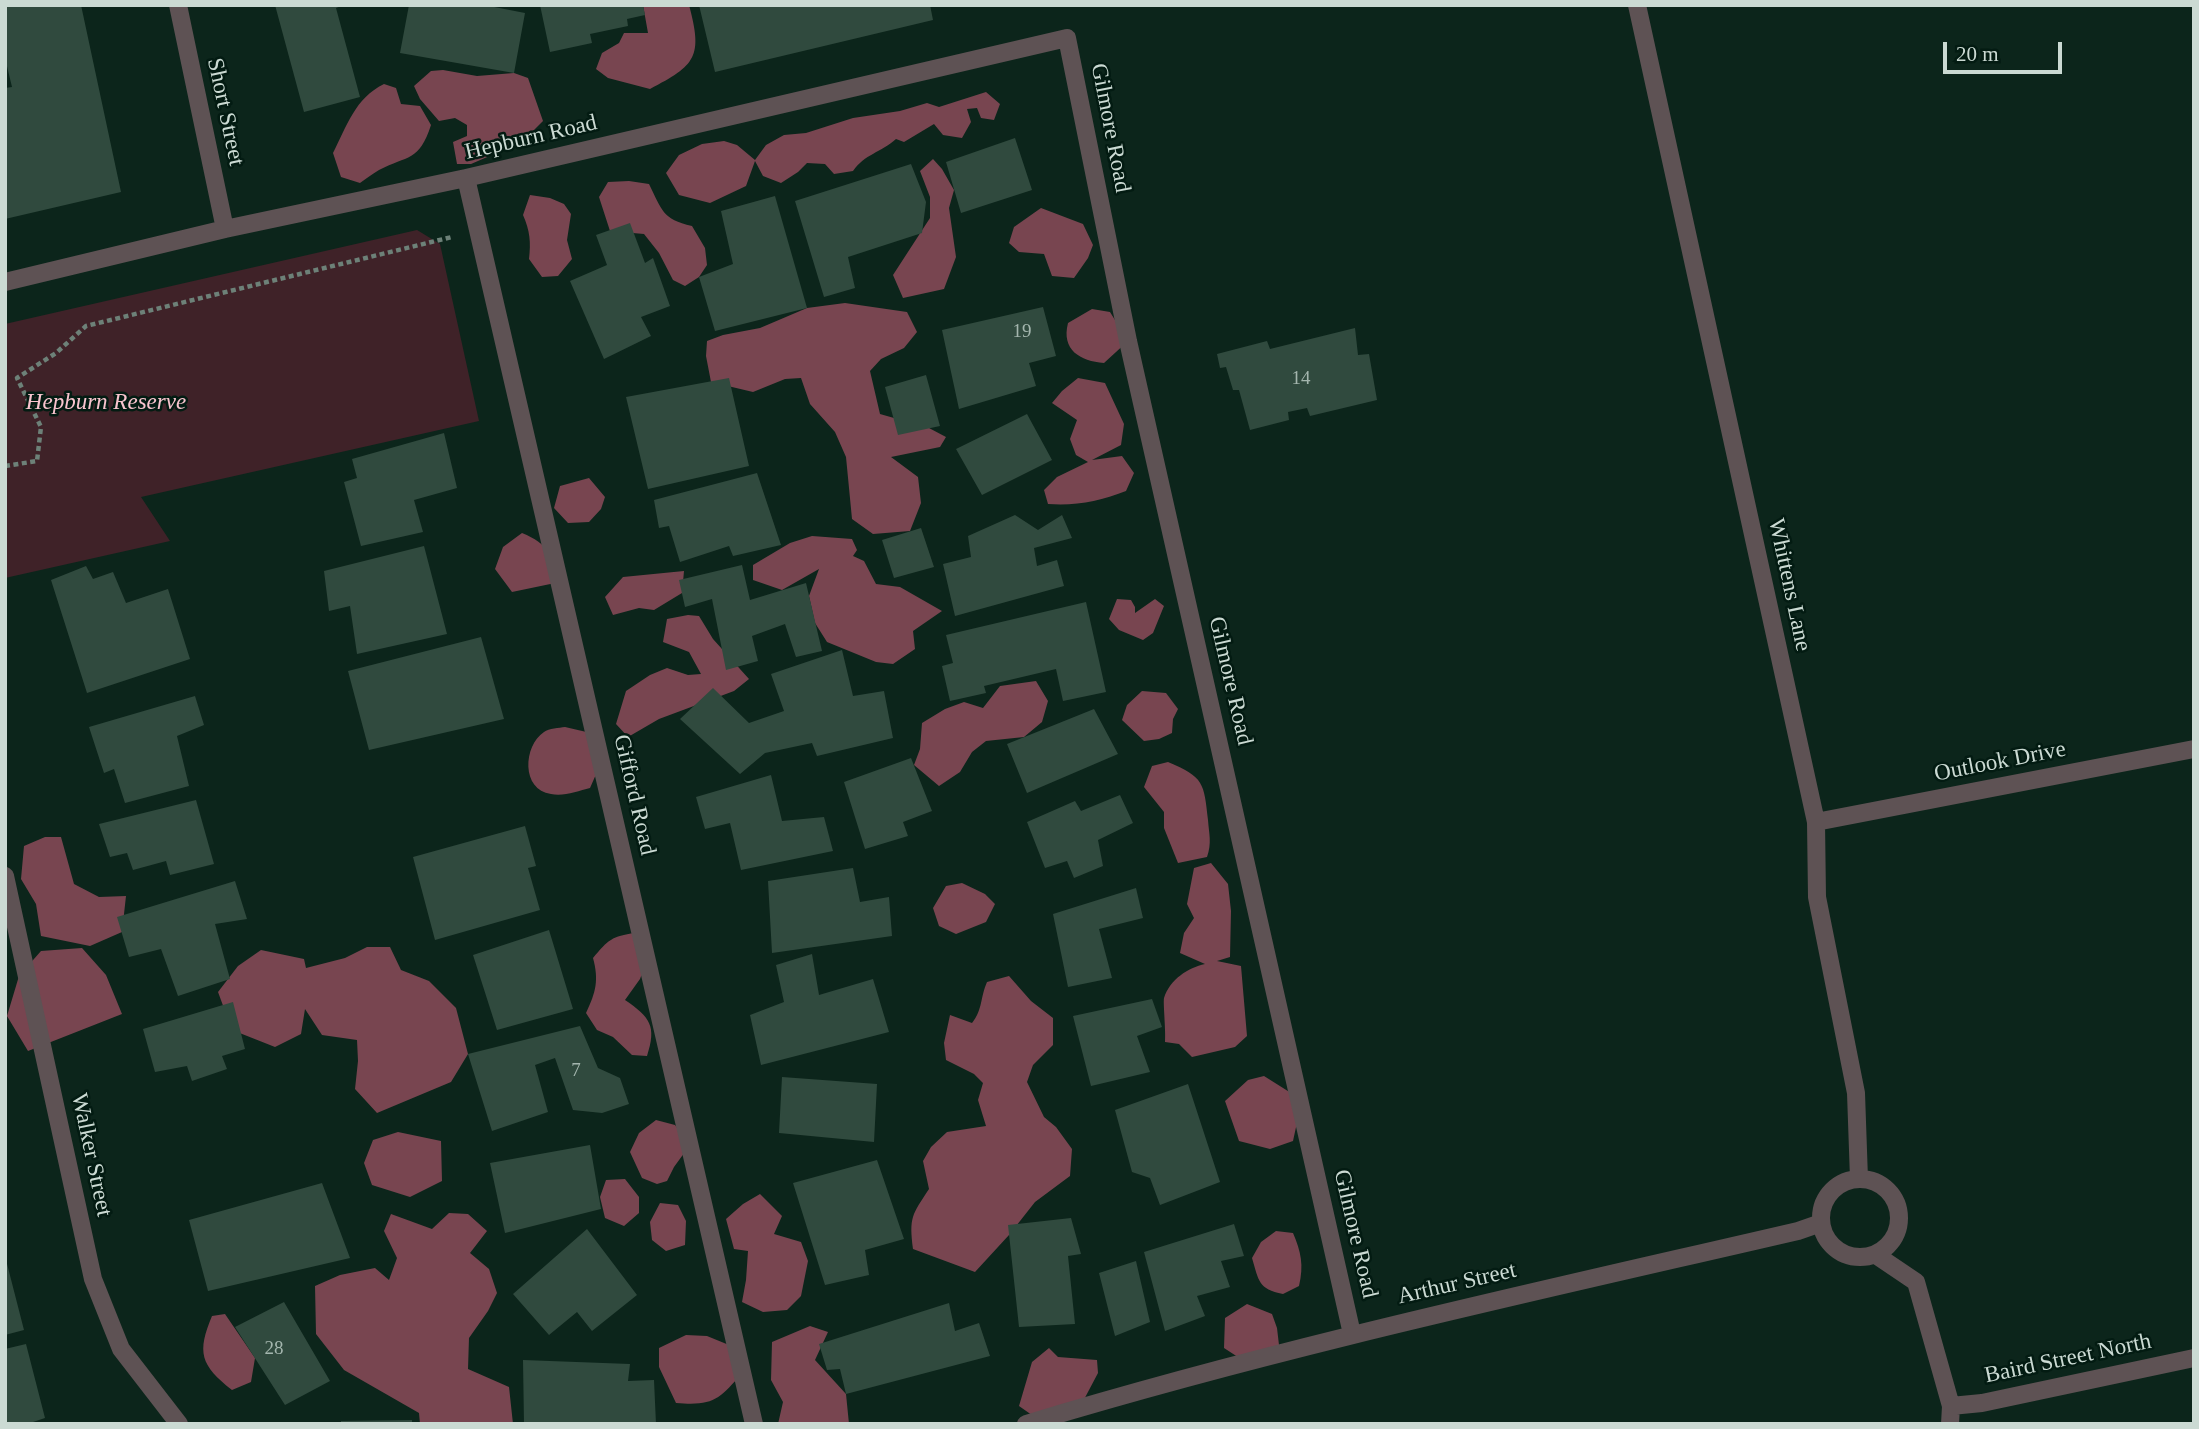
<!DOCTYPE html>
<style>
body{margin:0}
#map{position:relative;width:2199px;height:1429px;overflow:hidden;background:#0c251b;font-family:Georgia,serif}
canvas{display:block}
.frame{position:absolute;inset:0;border:7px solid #cbdad3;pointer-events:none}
.scale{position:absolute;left:1943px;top:42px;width:119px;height:32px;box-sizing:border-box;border:4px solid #cbdad3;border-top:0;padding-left:9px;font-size:21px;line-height:24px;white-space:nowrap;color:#cbdad3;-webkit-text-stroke:5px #031b12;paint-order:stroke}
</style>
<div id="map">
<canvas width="2199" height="1429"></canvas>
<div class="frame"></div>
<div class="scale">20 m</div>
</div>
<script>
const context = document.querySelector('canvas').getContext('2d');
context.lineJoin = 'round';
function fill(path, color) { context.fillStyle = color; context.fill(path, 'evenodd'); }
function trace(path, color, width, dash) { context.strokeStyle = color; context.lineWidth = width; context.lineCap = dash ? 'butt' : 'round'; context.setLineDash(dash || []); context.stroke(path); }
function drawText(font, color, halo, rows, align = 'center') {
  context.font = font + ' Georgia,serif'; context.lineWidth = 5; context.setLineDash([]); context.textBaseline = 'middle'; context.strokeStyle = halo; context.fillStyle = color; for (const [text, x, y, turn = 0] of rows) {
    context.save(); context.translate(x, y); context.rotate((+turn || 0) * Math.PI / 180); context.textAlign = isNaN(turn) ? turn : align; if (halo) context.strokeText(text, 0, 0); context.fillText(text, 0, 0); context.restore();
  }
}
const green = new Path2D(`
 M417,230L440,244L479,421L141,497L170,541L5,578V324Z`);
const forest = new Path2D(`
 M643,5H689C703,57 696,65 650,89L608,78L596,69L602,53L619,43L624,33H648Z
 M443,70L477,76L514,73L528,78L543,121L522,142L471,164H457L453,142L467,136V125L455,118L439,121L420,99L414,86L431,71Z
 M384,84L396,88L401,104L420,106L431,125C419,162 408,155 379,170C372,174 366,179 360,183L341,177L333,153C347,126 355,98 384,84Z
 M986,92L1000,104L994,120L981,118L977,108L967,109L971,122L962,138L943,135L934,124L904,142L896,139C880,153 865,154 853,171L834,174L825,164L807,163L798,172L781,183L763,176L755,161L746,186L710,203L679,195L666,173L679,155L702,144L724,141L737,145L755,160L766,145L784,135L806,133L853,118L900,111L927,103L939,107Z
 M933,159L942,169L954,190L949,208L956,257L944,289L903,298L893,275L930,218V197L920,171Z
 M629,181L649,184C662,210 662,219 692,226L705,248L707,265L699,277L685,286L673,280L659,253L644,234L610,231L599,197L608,182Z
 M530,195L550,198L564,204L571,214L567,240L572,259L558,276L542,277L529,259C531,242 530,231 523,215Z
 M1041,208L1083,224L1093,245L1088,258L1074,278L1052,276L1044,254L1019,252L1009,243L1014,227Z
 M845,303L907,312L917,332L904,348L881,359L870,371L880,414L929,428L946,437L940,447L891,457L918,477L921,503L910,531L873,534L852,519L846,457L835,432L810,404L801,378L785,379L753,392L711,382L706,356L707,341L723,335L760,328L807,308Z
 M1092,309L1110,312L1128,341L1104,363C1080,361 1061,350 1068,323Z
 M1078,378L1105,383L1124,424L1121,445L1092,460L1122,456L1134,473L1126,491C1100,501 1077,506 1048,504L1044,490L1057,477L1088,462L1076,455L1070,439L1077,420L1052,403L1062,391Z
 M589,478L605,497L601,509L589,522L568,523L554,508L560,486Z
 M522,533C549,544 551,555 560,582L512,592L495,569L503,547Z
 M812,536L852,539L857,550L853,556L864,561L876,584L900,587L942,611L913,631L915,649L893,664L876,662L827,642L815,623L809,596L819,569L782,590L753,580V565L790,543Z
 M684,571L682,593L654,610L639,608L613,615L605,597L623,577Z
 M1117,599L1131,600L1135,607V613L1155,599L1164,606L1153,633L1143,640L1119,630L1109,619Z
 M688,615L699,616L713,639L749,679L734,691L659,719L628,737L616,724L626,691L650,675L667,668L688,675L701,674L689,652L663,642L667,619Z
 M1036,681L1048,701L1042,722L1024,737L986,741L972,752L960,772L939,786L914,765L920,749L922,723L945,709L964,702L983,708L1000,686Z
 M1142,691L1166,693L1178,709L1173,719L1172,733L1159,739L1144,741L1122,720L1127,705Z
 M565,727L595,734L601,763L590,788C578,791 563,797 551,794C521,790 523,746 544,732C549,728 559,728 565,727Z
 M1168,762C1204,777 1204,783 1208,820C1209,834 1212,843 1207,857L1178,863L1164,828V812L1144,787L1152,766Z
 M45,837H61L74,884L99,897L126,896L122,932L90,946L41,936L36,904L21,879L24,846Z
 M1211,863L1228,884L1231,911L1230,957L1217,961L1241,966L1247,1036L1235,1047L1192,1057L1179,1044L1165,1042C1166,1031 1163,1003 1164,998C1170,979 1188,968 1205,964L1180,953L1184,933L1194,918L1187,904L1194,868Z
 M962,883L985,894L995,904L986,922L956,934L939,926L933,908L946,886Z
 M635,933L647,960L640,979L625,1000C650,1017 657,1026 647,1056L632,1055L613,1037L597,1030L586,1013C596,992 599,980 593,958C608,940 612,936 635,933Z
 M367,947H390L401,970L429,981L456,1008L468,1054L451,1082L377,1113L355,1089L358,1061L357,1040L322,1035L305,1009L301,1034L275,1047L232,1030L218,992L238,966L261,950L304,959L306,968L345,958Z
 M82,948L106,975L122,1014L28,1051L7,1016L19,976L41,951Z
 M1009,976L1031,1001L1053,1018V1045L1033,1065L1027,1082L1044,1117L1056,1127L1072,1149L1070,1176L1035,1202L1009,1235L975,1272L913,1249C909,1217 912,1215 929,1189L923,1161L931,1147L947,1132L986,1126L978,1100L983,1083L974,1074L946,1060L944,1043L950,1015L972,1023C983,1009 980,998 987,982Z
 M1264,1076L1291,1093L1298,1118L1293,1141L1270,1149L1239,1141L1225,1101L1248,1080Z
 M656,1120L675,1125L690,1145L674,1167L667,1181L657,1184L642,1178L630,1152L639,1133Z
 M398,1132L441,1141L442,1181L410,1197L372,1185L364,1163L373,1140Z
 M625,1179L639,1197V1213L624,1226L605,1218L600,1197L606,1180Z
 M760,1194L782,1216L774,1234L801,1242L808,1261L801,1296L787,1310L763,1312L742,1302L746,1280L748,1251L734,1249L726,1219L743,1204Z
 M660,1203L678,1205L686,1221L685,1245L666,1251L652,1240L650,1222Z
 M449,1213L468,1214L487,1231L470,1253L489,1269L497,1293L488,1311L469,1338L468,1369L509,1387L513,1424H420L419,1413L344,1370L316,1334L315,1286L340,1275L375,1268L389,1280L397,1258L384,1231L391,1214L432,1229Z
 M1276,1231L1293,1233C1301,1252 1304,1265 1299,1286L1283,1294C1258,1289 1259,1281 1252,1258L1261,1242Z
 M1247,1304L1272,1314L1277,1328L1279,1345L1267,1356L1244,1361L1224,1348L1225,1318Z
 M225,1314L255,1358L251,1382L232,1390C200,1365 197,1352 212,1316Z
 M810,1326L828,1332L815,1360L846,1394L849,1424H778L783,1402L771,1380L772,1342Z
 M686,1335L707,1336L729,1345L742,1373C719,1400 713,1406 676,1403L659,1367V1348Z
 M1049,1348L1058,1357L1097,1360L1098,1373L1079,1409L1039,1420L1019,1406L1032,1362Z`);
const building = new Path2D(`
 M5,5H81L121,192L5,219V88L12,87L5,58Z
 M275,5H344L336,8L360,97L304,112Z
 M409,5H484L525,13L514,73L400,53Z
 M540,5H643L645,15L627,19L628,26L590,34L592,43L550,52Z
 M699,5H930L933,20L715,72Z
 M1015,138L1032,190L961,213L946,162Z
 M911,164L926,202L922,233L848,257L855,288L824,297L795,201Z
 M775,196L807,308L715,331L699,277L733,264L721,211Z
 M630,223L645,263L653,258L670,306L641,317L651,336L604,359L570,281L607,265L596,235Z
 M1043,307L1056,356L1029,363L1036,386L959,409L942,330Z
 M1355,328L1358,355L1369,354L1377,400L1310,416L1307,408L1288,412L1289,420L1250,430L1239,390H1233L1226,367L1220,368L1217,354L1267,341L1270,349Z
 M926,375L940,426L898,435L885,387Z
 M729,378L749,466L648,489L626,397Z
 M1027,414L1052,460L982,495L956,449Z
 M444,433L457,488L414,500L423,532L361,546L344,482L357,478L352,459Z
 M757,473L781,545L733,556L729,546L680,562L669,526L659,528L654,500Z
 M1015,515L1038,530L1062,515L1072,538L1034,548L1037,566L1057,560L1064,586L955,616L943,564L971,557L968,536Z
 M921,528L934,567L894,578L882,540Z
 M424,546L447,634L357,654L350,606L329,611L324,571Z
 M742,565L750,600L806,583L822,651L796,657L785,624L752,636L758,661L726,670L712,599L685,607L679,580Z
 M86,566L93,579L113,572L126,603L168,589L190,659L87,693L51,580Z
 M1086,602L1106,692L1063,701L1056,669L984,686L986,693L950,701L942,666L953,663L946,635Z
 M481,637L504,719L369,750L348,671Z
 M842,650L853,696L884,691L893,738L817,756L812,743L765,753L740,774L680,719L713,688L749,723L784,711L771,674Z
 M195,696L204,725L177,736L189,786L125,803L114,769L104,773L89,727Z
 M1094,709L1118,754L1027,793L1007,744Z
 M911,758L932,811L903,822L908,836L865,849L844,782Z
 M771,775L782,821L824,817L833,851L741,870L730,823L705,829L696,797Z
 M1120,795L1133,823L1098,840L1103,866L1074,878L1067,861L1045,868L1027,822L1075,801L1081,811Z
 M196,800L214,864L170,875L166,861L133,870L127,853L110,857L99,824Z
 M525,826L536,866L528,868L540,910L435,940L413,857Z
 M853,868L860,902L889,897L892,936L772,953L768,881Z
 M235,881L247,919L215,924L230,979L178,996L161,949L129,957L117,917Z
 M1136,888L1143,918L1099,929L1112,978L1068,987L1053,914Z
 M549,930L573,1009L497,1030L473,955Z
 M812,954L819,995L873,979L889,1032L761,1065L750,1015L784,1002L776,965Z
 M1152,999L1162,1027L1137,1036L1150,1072L1091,1086L1073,1016Z
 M233,1002L245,1049L222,1056L227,1069L192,1081L187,1066L155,1072L143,1029Z
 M580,1026L598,1068L620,1078L629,1104L602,1113L573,1110L555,1058L535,1065L548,1112L492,1131L468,1054Z
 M782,1077L877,1084L874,1142L779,1133Z
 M1188,1084L1220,1182L1160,1205L1150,1178L1132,1172L1115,1110Z
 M590,1145L601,1209L505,1233L490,1163Z
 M877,1160L904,1239L865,1250L869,1275L825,1285L793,1183Z
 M322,1183L350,1258L208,1291L189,1220Z
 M1071,1218L1081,1254L1068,1256L1075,1324L1019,1327L1008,1225Z
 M1234,1224L1244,1256L1221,1261L1230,1287L1197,1296L1205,1316L1165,1331L1144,1252Z
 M587,1229L637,1295L592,1331L577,1312L549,1335L513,1294Z
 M5,1256L24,1330L5,1335Z
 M1136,1261L1150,1322L1115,1336L1099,1273Z
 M284,1302L330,1381L285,1405L235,1327Z
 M949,1303L955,1331L979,1323L990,1356L846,1394L840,1369L827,1370L819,1344Z
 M26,1344L45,1418L27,1424H5V1349Z
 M523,1360L630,1364L628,1381L654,1380L656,1424H524Z
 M412,1420V1424H341V1421Z`);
const path = new Path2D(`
 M5,466L37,461L41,427L17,378L56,353L86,326L452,237`);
const minor = new Path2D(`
 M178,5L225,229
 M1637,5L1816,822L1817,897L1856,1093L1859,1179
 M466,178L754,1424
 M5,282L225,229L466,178L1067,38L1128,341L1352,1334
 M1816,822L2194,749
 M5,876L93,1279L121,1349L179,1424
 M1821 1218a39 39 0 1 1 78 0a39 39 0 1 1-78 0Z
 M1876,1255L1916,1282L1951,1406L1950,1424
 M1951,1406L1982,1403L2194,1358
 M1026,1424C1280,1347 1539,1291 1798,1231L1821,1223`);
const numberNames = [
 ["19",1022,332],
 ["14",1301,379],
 ["7",576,1071],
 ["28",274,1349]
];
const streetNames = [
 ["Short Street",225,112,78],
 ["Gilmore Road",1110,128,79],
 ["Hepburn Road",531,138,-13],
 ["Whittens Lane",1789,585,78],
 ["Gilmore Road",1230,681,77],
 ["Outlook Drive",2000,762,-11],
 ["Gifford Road",634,795,77],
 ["Walker Street",91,1155,78],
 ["Gilmore Road",1355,1234,77],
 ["Arthur Street",1457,1284,-13],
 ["Baird Street North",2068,1359,-12]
];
const parkNames = [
 ["Hepburn Reserve",106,403]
];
fill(green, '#3f2228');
fill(forest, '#784550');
fill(building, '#304a3e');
trace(path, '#6d8178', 4.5, [5, 3.5]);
trace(minor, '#5e5254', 18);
drawText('19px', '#a4b6ae', null, numberNames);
drawText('23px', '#cbdad3', '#031b12', streetNames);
drawText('italic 23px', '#f9c4ce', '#031b12', parkNames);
</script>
